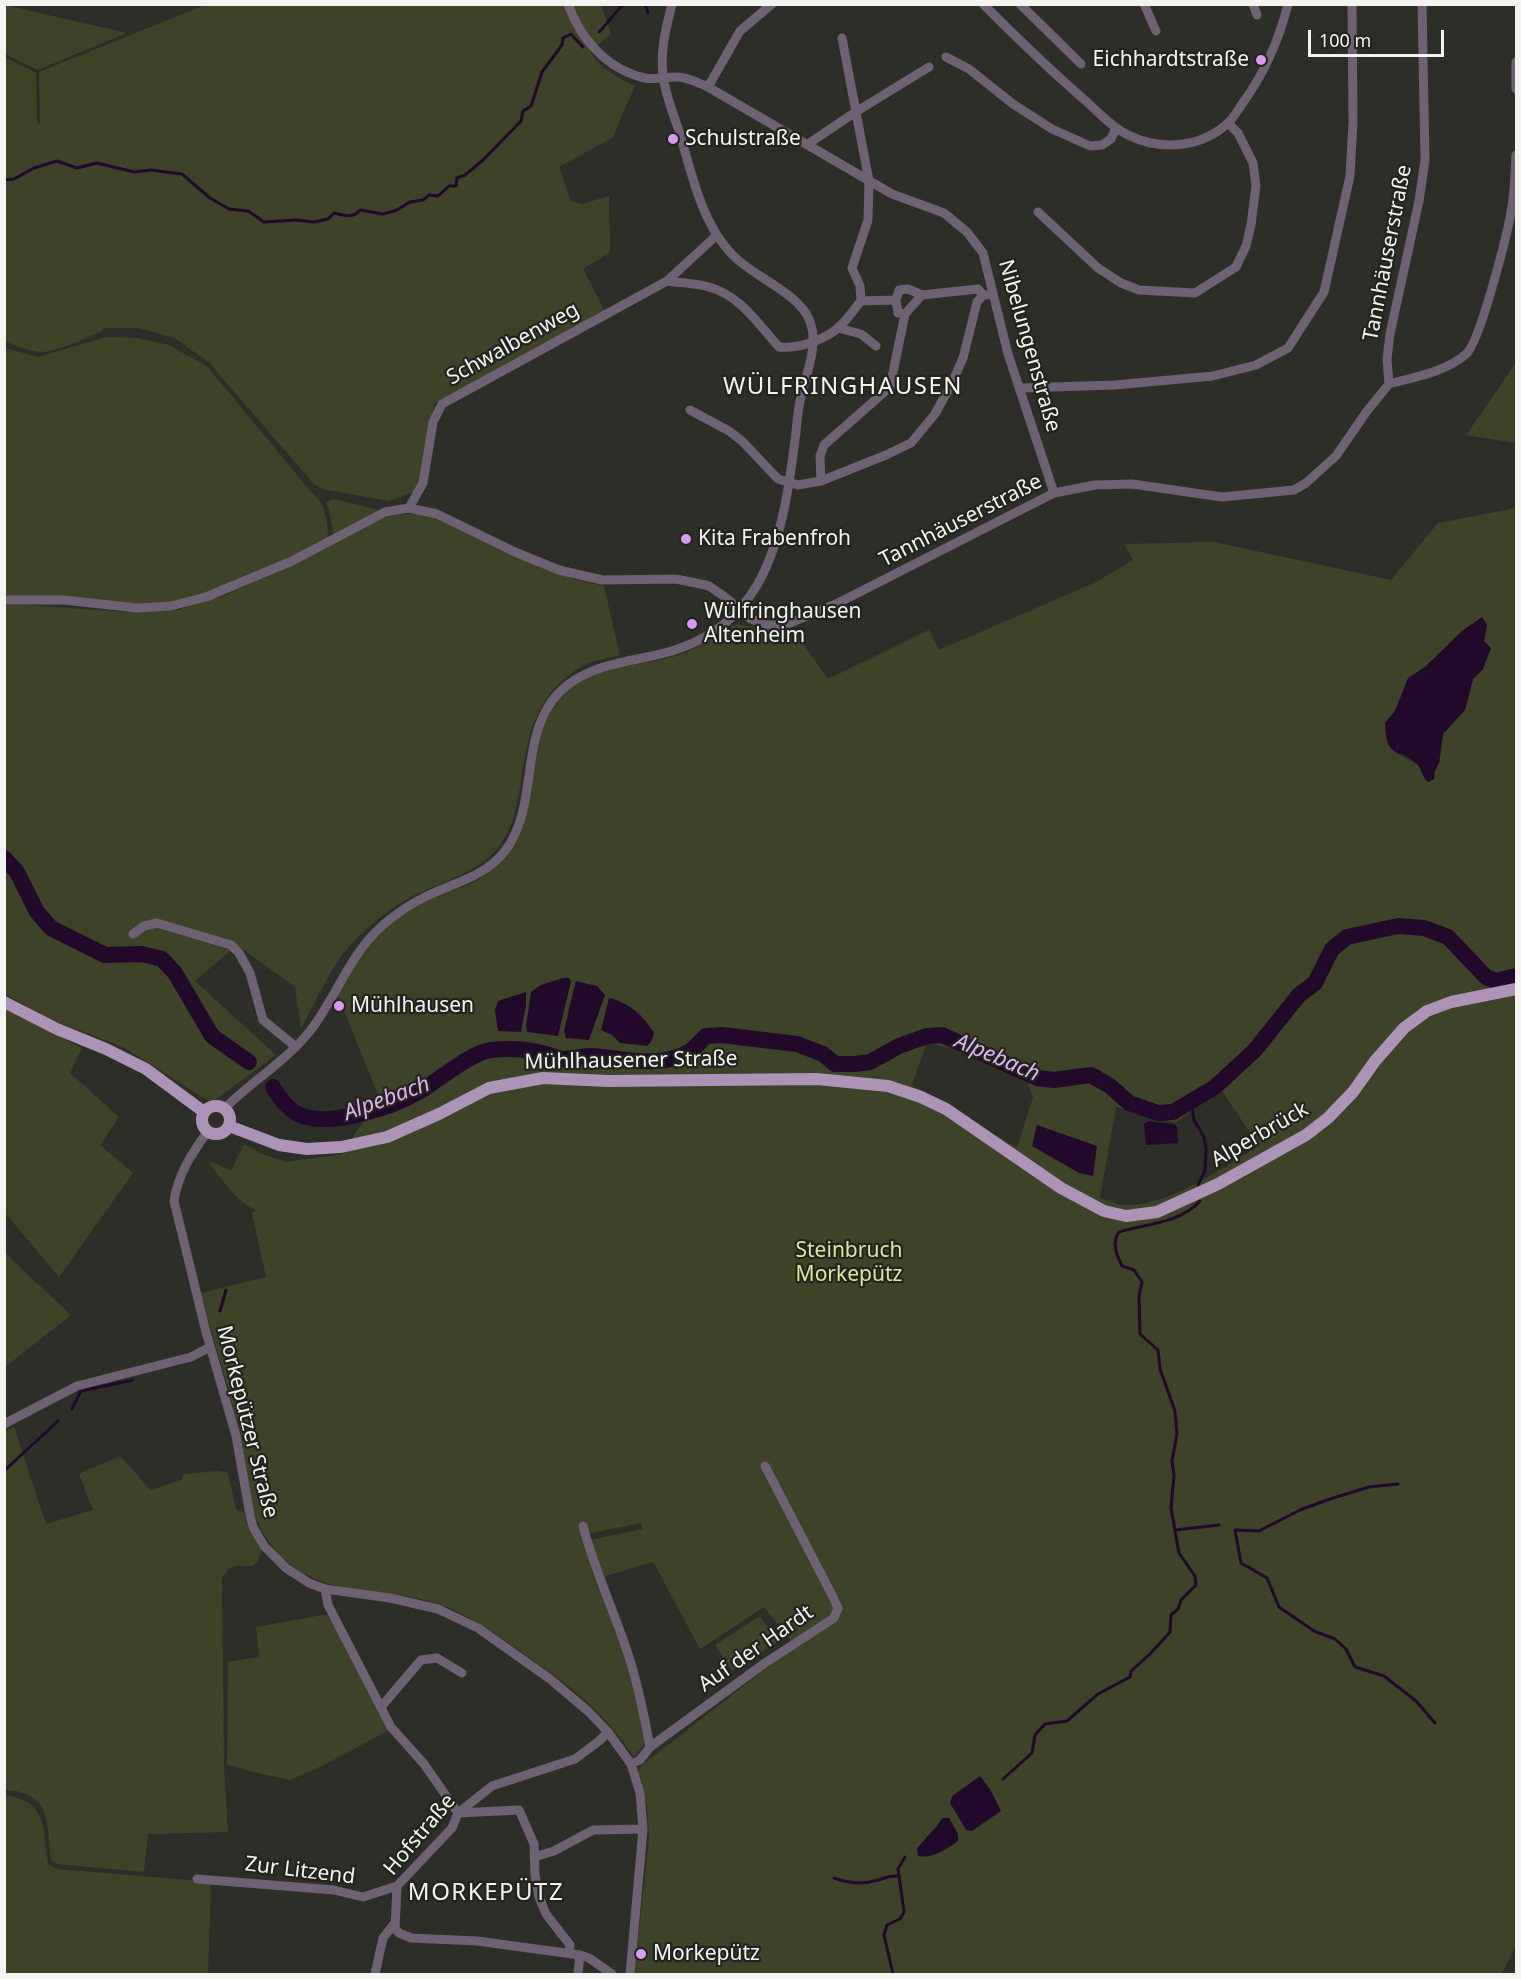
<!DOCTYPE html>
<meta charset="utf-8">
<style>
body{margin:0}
#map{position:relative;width:1521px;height:1979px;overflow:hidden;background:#2d2e28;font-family:"Noto Sans",sans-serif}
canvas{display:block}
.frame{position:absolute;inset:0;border:6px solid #f3f4f0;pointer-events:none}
.scale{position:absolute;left:1308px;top:30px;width:136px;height:27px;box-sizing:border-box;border:3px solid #f3f4f0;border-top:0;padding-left:8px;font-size:18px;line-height:21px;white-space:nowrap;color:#f3f4f0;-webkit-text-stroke:4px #23241e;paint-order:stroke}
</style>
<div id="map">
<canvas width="1521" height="1979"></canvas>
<div class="frame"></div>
<div class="scale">100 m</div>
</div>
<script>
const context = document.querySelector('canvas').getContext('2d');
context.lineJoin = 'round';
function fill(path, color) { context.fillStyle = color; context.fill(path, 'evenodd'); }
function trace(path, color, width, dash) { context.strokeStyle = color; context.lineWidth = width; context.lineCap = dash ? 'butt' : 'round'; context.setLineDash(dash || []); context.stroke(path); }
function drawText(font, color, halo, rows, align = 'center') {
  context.font = font + ' "Noto Sans",sans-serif'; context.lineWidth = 4.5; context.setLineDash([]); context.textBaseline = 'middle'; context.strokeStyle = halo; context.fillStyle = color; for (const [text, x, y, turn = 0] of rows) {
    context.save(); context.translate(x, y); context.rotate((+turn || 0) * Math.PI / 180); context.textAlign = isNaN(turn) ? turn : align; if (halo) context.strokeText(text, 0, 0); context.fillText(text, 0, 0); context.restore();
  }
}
const green = new Path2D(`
 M4,5L127,33L38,70L5,54Z
 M205,5H601L611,34L598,45L589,49C599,68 616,77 635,86L612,138L559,167L571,201L582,204L609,196L610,252L583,269L605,312L434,404L421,482L414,492L389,501L322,489L315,485L211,365L212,364L174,338L139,328H104L102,331C85,338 60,351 42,352C30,352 16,346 5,341L4,57L36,73L37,124L40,125L39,72Z
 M106,337L137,338L169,345L208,367L311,492C325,502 328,522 328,539L291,559L204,596L170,603L137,606L5,598V348L38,357Z
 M1516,363V443L1466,435Z
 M333,499L375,509L379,511L334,536L329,510L326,503Z
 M1516,508V1945L1502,1973L634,1974L649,1841C649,1816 646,1794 638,1770L641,1766L795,1646L764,1607L700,1649L653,1562L602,1577L589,1540L643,1529L641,1523L581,1535L595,1579L621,1645L647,1741L634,1757C627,1747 620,1737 612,1728C585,1695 548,1671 514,1647C490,1630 467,1614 439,1604C378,1583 311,1602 269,1542C245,1510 248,1466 239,1429C227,1383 213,1338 201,1293L266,1277L252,1213L256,1210C237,1202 223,1181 210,1164L212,1162L231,1171L244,1144L262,1154L287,1162L342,1154L379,1097L337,994C348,976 358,956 372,941C387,924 410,908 431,899C451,890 476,885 492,869C497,864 503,858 507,852C513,844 515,828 518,818C529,777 538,712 573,686C601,665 639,666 672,657C695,651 716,636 736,624C755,628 771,632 791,627L828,679L929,630L939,650L1094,583L1133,560L1124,544L1214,542L1391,580L1438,523ZM1482,618L1487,625L1484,641L1483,669L1473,679L1465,710L1443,733L1439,763L1435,771L1426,781L1418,765L1394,752L1385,723L1395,711L1409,678L1425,667L1462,631ZM576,981L605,995L597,1016L567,1014ZM927,1042L1022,1069L1033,1097L1017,1148L912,1085ZM1220,1088L1259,1146C1221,1168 1163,1212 1118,1204C1112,1202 1106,1200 1100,1198L1116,1107L1176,1123Z
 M409,514H427L514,555L577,580L604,586L620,655C609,658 595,660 585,665C535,691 527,737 520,787C516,810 512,832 496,850C472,877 428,885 397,905C378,918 350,942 338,961C324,982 313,1006 301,1029L295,987L237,945L195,981L276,1055L218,1098L211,1101L202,1097L125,1048L50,1019L5,994L4,606L10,604L126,612L178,610L226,595L290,566L372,523L389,516Z
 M5,1009L82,1048L70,1073L119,1117L100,1145L133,1173L59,1277L5,1213Z
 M4,1252L71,1315L5,1367H4Z
 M14,1427L46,1524L93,1510L79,1474L120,1456L151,1490L183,1479V1474L219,1471L228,1473L236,1509L244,1513L249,1530L261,1551L258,1561L253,1566C237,1566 229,1563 222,1579L224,1766L228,1832L148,1834L144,1872L57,1864L51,1860C47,1824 52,1792 5,1790L4,1432Z
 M328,1614L389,1730L324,1765L290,1780L253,1772L227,1764L228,1662L259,1657L256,1627Z
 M760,1616L777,1642L732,1671L715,1645Z
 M4,1795C48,1801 43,1828 48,1864L57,1869L211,1882L208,1974H5Z`);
const water = new Path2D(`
 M1482,617L1487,625L1484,641L1491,648L1483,669L1473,679L1465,710L1443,734L1439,763L1435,771L1434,779L1429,782L1426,781C1423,776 1421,768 1417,764C1397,746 1386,760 1385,723L1395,711L1408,678L1425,667L1462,631Z
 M563,978H569L571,981L558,1036L527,1032L526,1026L531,992L541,985Z
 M576,981L597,986L605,995L589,1040L566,1038L564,1031Z
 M526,992V1005L521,1032L498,1031L495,1010L498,1001Z
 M609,998C630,1003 643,1015 654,1033L651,1042L647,1046L620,1043L612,1035L601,1030Z
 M1148,1121L1174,1124L1177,1127L1178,1143L1146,1145L1144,1124Z
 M1037,1125L1097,1146L1093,1176L1079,1173L1032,1146Z
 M980,1776L990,1789L1001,1811L972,1831L966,1830L950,1803L952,1796Z
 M942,1818H949L958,1834V1841C947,1849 932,1859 918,1856L917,1848L937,1826Z`);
const stream = new Path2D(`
 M645,4L648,13
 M599,32C608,23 614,13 624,4
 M4,180L14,179L34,168L57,161L77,168L97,163L134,172L151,170L182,174L210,198L229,209L248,211L264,222L296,220L314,222L328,219L334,213C344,215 353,219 360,210L383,214L397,210L410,202L423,200L429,195L438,196L449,186H456L457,178L465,175L483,160L521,121L523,111L531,106L542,72L562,45L563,38L571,34L583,47
 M1191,1102L1194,1120L1204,1137L1206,1148L1205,1171L1198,1185
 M220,1311L226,1290
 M72,1409L81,1391L133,1380
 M5,1470L58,1421
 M1398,1484L1369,1487L1330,1499L1300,1510L1259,1531L1235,1530L1241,1563L1267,1578L1279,1607L1314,1631L1335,1639L1346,1649L1355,1667L1384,1676L1416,1701L1435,1723
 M1175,1530L1219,1525
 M1003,1779L1032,1753L1035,1735L1045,1724L1067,1721L1098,1694L1130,1677L1131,1671L1150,1654L1170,1632L1171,1615L1178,1609L1181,1600L1196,1585L1195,1576L1179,1553L1171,1508L1174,1475L1172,1461L1177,1434L1175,1411L1160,1369L1158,1350L1140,1334L1139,1296L1142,1282L1134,1270L1122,1266C1117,1256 1111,1242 1119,1232C1145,1224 1181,1223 1200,1201
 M834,1878C848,1883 860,1885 874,1881C885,1879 887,1875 899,1876
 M893,1974L884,1935L887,1925L900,1919L904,1912L898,1869L905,1857`);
const river = new Path2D(`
 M4,858L17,872L37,912L51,928L105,955L142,954L162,959L175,973L212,1036L249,1062
 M273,1087C279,1097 287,1109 298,1114C327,1129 393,1107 420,1091C439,1080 470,1053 491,1050C509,1048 528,1049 546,1054C551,1055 557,1058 563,1059C572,1059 581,1056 590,1056C622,1058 660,1069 689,1052C695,1048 701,1041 706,1036L722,1035L797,1044L823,1054L835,1064H855L870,1062L899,1046L927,1036L942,1035L1037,1078L1054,1080L1091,1075L1110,1086L1129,1103L1158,1113L1173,1112L1215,1087L1255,1050L1299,995L1315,983L1332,949L1347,937L1398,926L1424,928L1448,937L1486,977L1496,981L1516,976`);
const minor = new Path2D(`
 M568,4C580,39 608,70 645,78C655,80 667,77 677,77C688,77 698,83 708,87L892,194L944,213L967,232L983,253L1008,354L1054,493
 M983,4C1017,38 1051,71 1087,102C1099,113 1111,126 1126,134C1159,151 1201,149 1229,122C1234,117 1238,110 1242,104C1264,74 1279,40 1288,4
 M1020,4L1081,64
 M1144,4L1156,31
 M1253,4L1257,15
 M842,38L869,181L868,220L852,268L860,286L861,301
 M946,57L969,69L1013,104L1052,129L1090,146L1102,145L1111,139L1116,128
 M1516,62V89
 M708,87L740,31L772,4
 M808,144L854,113L929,67
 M1038,212L1098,268L1121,283L1139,290L1195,293L1236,267L1246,246L1251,225L1256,186L1253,163L1238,133L1228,123
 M667,281C680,283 696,283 709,287C741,296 758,324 779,347C798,349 826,340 840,326C848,319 854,309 861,301
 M896,300L898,313L905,314L922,295
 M861,301L896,300L899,290L908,289L922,295L978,289L983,295H987
 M838,328L861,334L876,346
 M1389,384C1414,377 1446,372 1466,354C1480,343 1509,228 1512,206C1515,189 1515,172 1516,155
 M1021,388L1115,385L1213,376L1256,365L1288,348L1324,292L1350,176L1353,122L1352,4
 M690,410L729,431L742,441L778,479L798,485L821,481L820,456L824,445L890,387L905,314
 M821,481L886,455L911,443L935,414L952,383L963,358L977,302L983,295
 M409,508L423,483L433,422L442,404L667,281L717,235
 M4,600H64L137,608L171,606L206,597L292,561L385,512L409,508L437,514L515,552L559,570L602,580L676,579L696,583L709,586L725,597L751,619L768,625H785L836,604L1054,493L1095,485L1132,484L1222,497L1294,490L1306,483L1336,456L1367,411L1389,384L1387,359L1390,334L1419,201L1425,160L1422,4
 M133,934L144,926L157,923L231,945L239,953L250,973L263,1020L296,1047
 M225,1108C252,1081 286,1061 310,1031C338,995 348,956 383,925C396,914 410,904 425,897C453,883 485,877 505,851C538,807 520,745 552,701C575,670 612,664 647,657C769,635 783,536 796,432C797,420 798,408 801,397C806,373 820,344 809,319C798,294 758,278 738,260C702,228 692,174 679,131C673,113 665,94 663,75C660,51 666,28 672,4
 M208,1131C192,1153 178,1174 174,1201L206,1332L236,1436L250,1515L253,1527L264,1546L286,1568L309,1583L325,1589L390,1598L438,1609L478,1628L550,1679L589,1712L608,1732L631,1764L640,1793L643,1829L630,1974
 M4,1424L77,1386L191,1357L210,1347
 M583,1526C594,1568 612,1607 626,1648C637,1680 644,1714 650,1747
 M325,1589L328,1605L391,1727L424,1764L458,1813L519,1810L534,1844L535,1875L539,1897L546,1914L570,1945L569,1953
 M381,1707L421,1660L437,1658L462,1673
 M608,1732L599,1741L575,1759L492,1786L458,1813L452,1828L397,1886L395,1929L399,1933L411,1938L477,1941L580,1955L589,1958L612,1974
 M631,1764L640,1760L650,1747L765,1663L834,1618L838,1608L833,1597L765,1466
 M534,1857L554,1851L593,1830L643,1829
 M197,1879L334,1890L363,1897L397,1886
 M375,1974L383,1938L394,1924
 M578,1974L580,1955`);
const major = new Path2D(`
 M4,1002L57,1029L106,1049L146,1069L204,1112
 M202 1120a14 14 0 1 1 28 0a14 14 0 1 1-28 0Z
 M229,1126L279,1145L307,1149L341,1147L387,1137L439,1114L489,1088L543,1078L608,1081L817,1079L888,1086L921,1097L946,1109L1061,1188L1104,1211L1126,1216L1157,1212L1218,1184L1306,1135L1328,1118L1353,1092L1375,1061L1404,1028L1427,1011L1451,1002L1516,989`);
const markers = [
 [1261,60,6,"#db99f5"],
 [673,139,6,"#db99f5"],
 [686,539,6,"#db99f5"],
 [692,624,6,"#db99f5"],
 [339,1006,6,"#db99f5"],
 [641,1954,6,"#db99f5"]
];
const poiNames = [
 ["Eichhardtstraße",1249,60,"right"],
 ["Schulstraße",685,139],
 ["Kita Frabenfroh",698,539],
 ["Wülfringhausen",704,612],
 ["Altenheim",704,636],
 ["Mühlhausen",351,1006],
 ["Morkepütz",653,1954]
];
const streetNames = [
 ["Tannhäuserstraße",1388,253,-79],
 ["Schwalbenweg",513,344,-29],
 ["Nibelungenstraße",1029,346,74],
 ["Tannhäuserstraße",961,521,-27],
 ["Mühlhausener Straße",631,1061,-1],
 ["Alperbrück",1260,1135,-30],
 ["Morkepützer Straße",247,1422,76],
 ["Auf der Hardt",756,1649,-35],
 ["Hofstraße",420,1835,-50],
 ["Zur Litzend",300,1871,7]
];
const parkNames = [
 ["Steinbruch",849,1251],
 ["Morkepütz",849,1275]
];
const waterNames = [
 ["Alpebach",997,1058,23],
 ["Alpebach",387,1099,-20]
];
const quarterNames = [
 ["WÜLFRINGHAUSEN",843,387],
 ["MORKEPÜTZ",486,1893]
];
fill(green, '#3e4328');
fill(water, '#22092b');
trace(stream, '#22092b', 3);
trace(river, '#22092b', 16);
trace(minor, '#6d6173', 9);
trace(major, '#ad93b7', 12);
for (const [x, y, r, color] of markers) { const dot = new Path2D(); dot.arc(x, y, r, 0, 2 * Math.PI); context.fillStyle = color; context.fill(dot); trace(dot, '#23241e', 2); }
drawText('21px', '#f3f4f0', '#23241e', poiNames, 'left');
drawText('21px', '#f3f4f0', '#23241e', streetNames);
drawText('21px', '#d9e89a', '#23241e', parkNames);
drawText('italic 22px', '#dfb1f2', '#23241e', waterNames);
context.letterSpacing = '1.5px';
drawText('24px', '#f3f4f0', '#23241e', quarterNames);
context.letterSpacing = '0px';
</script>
